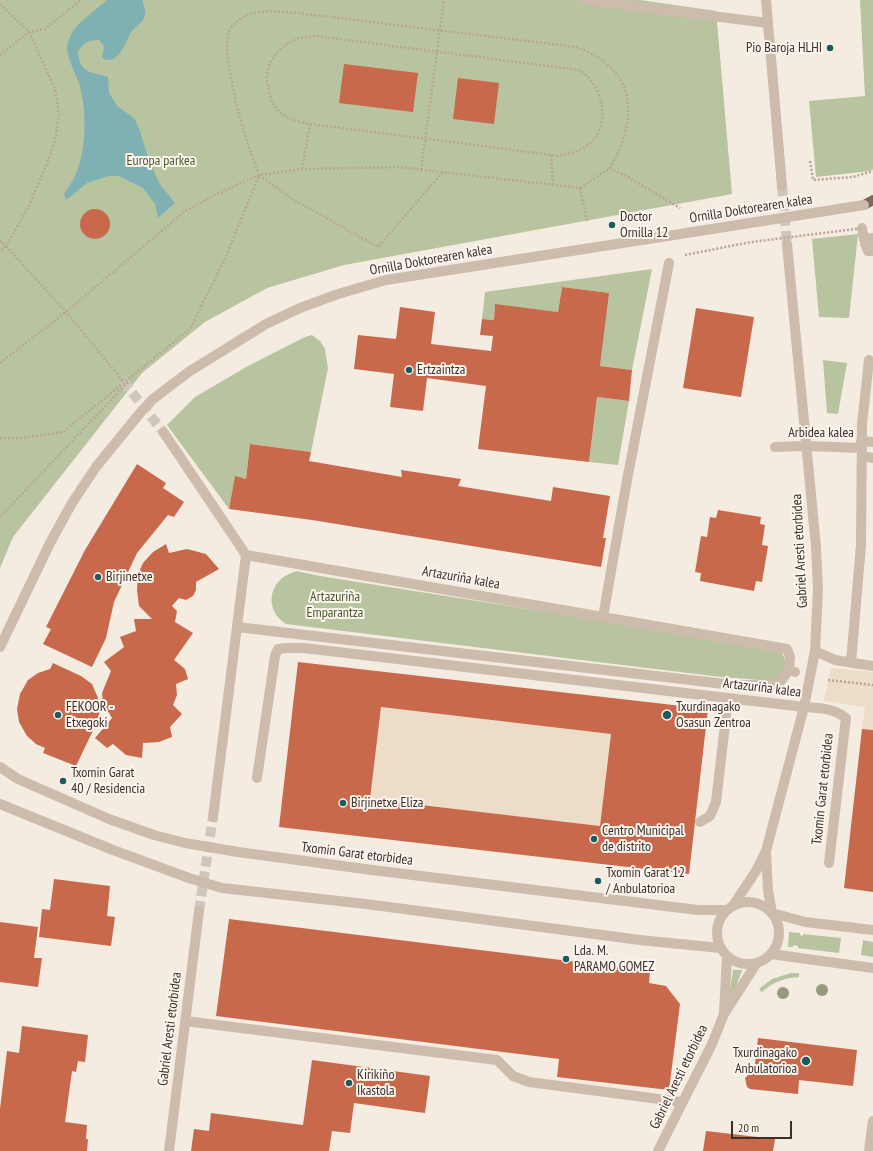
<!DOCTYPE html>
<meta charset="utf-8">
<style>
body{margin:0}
#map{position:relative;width:873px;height:1151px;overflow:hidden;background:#f4ebe1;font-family:"PT Sans Narrow",sans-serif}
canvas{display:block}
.scale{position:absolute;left:731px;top:1121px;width:61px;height:18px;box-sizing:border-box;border:2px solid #3b302b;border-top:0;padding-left:5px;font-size:12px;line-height:14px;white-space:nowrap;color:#3b302b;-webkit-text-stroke:3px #fbf5ee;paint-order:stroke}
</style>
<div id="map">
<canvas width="873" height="1151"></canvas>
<div class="scale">20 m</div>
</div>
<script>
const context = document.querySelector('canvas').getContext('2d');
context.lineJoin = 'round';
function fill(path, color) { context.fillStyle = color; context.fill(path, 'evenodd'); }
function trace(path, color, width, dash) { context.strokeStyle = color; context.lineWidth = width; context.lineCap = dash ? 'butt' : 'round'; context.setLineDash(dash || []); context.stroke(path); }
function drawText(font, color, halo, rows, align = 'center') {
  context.font = font + ' "PT Sans Narrow",sans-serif'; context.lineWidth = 4; context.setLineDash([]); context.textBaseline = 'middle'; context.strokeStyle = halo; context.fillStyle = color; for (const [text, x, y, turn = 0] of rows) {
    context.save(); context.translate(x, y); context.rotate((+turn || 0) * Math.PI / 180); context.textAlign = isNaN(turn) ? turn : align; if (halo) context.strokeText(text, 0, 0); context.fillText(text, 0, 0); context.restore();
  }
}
const green = new Path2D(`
 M0,0H640L716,11L732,194L344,265L267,288L205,322L142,373L13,537L0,568Z
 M860,0H873V169L870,171L816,177L809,101L865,96Z
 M858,234L849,318L819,317L812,239Z
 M652,269L632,370L600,366L608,293L562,287L558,312L495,305L494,320L482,319L485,292Z
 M312,335L320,341L325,349L328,368L311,452L250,444L246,479L235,477L229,509L167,425L195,397L248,366L305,337Z
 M823,360L847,363L838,414L827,413Z
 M597,397L629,401L618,465L589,462Z
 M296,571L320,576L729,641L780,650L784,657L786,666L779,678L772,681L721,677L286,624C268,613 266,589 285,576C288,574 293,573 296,571Z
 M789,932L800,933V935L803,936V934L841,938L839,953L798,948V946L793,945V947H788Z
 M863,940L873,942V957L861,955Z
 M733,970H742L730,1004L728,1003Z
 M791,973H799V977C785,978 773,982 762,992L759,989L772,979Z`);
const plaza = new Path2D(`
 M831,668L873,672V730L862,729L865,707L824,701Z
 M381,707L611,734L600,826L370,799Z`);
const water = new Path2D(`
 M107,0H143C142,6 147,9 145,15C143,23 138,24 133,30C124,41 123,61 105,60L102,57L104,46L99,40C90,40 83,43 78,51C79,73 91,72 108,77L109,93L118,107L134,118L139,128L147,154L159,183L175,203L158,218L155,204L143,188L119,176H109L87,183L66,200L64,194C68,188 72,182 75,176C87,149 87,110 79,83C75,71 64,54 68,42C73,24 94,12 107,0Z`);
const building = new Path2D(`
 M344,64L418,73L413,112L339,103Z
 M458,78L499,83L494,124L453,119Z
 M80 224a15 15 0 1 1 30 0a15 15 0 1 1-30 0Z
 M562,287L609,293L600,366L632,370L629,401L597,397L589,462L478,449L486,386L427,378L423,411L390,407L394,374L354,369L358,335L396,339L400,307L435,312L431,344L491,351L493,336L480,335L482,319L494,320L495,304L558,312Z
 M696,308L754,317L741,397L683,388Z
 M250,444L311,452L309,461L402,477L401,470L461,479L458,486L551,501L553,487L610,496L603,538H606L601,567L312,520L229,509L235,476L246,479Z
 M137,464L166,483L163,488L184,502L174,517L168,515L137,553L114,602L106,638L92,667L43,644L51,629L46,627L85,550Z
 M718,510L761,517L760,524L765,525L762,545L768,546L762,582L756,581L754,591L700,581L701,573L695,572L701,536L707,537L710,517L716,518Z
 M166,544L169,553L187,549L206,554L219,569L196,582V590L193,596L186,600L179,598L172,606L177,611L175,622L193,633L174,660L185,669L188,679L176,684L177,695L173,705L182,714L170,727L172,737L159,742L143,743L142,758L126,755L113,744L107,748L95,738L112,718L103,703L102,693L111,671L104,662L124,647L120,637L136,631L134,619H152L139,606L137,590L138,574L143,563L153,552Z
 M298,662L708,709L689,874L279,827ZM381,707L611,734L600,826L370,799Z
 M53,663L81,676L92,684L98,698L100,709L98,720L76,766L43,753L45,748L36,744L27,736L19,722L17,709L20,694L28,680L38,673L50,669Z
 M862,729L873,730V892L844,888Z
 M54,879L110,886L107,916L115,917L111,946L39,937L42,909L50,910Z
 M229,919L650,971L649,983L666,986L680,1004L669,1090L557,1077L559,1059L216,1016Z
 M0,922L38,927L34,958H42L38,987L0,982Z
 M22,1026L88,1035L85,1062L78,1061L76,1072L72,1071L65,1122L87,1125L86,1139H88L87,1151H0V1109L7,1051L19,1053Z
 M758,1038L857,1050L853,1086L799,1080L798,1094L750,1089L747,1087L745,1078L750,1073H754Z
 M312,1060L430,1076L425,1113L354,1103L350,1133L332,1131L329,1151H191L194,1129L209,1131L211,1113L303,1125Z
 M706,1131L775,1139L773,1151H703Z`);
const streetTunnel = new Path2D(`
 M782,186L787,244
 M123,381L164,433
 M199,911L213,817`);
const path = new Path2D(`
 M0,4L29,32L55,89L59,115L55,141L46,166L28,208L6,246L0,252
 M0,55L29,32L45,29L81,0
 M551,155L553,185
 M810,161L813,180L853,177L873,171
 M302,169L310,124C298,122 285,119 277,109C272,104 270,97 269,90C268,85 266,79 267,75C268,59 283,44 297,39C302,37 309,37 315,36L572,69C575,70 579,70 581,71C584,72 586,75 588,77C603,93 609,123 593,140C584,150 573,153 560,156L310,124
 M421,170L444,0
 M259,175C246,141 236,108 230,72C228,59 225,45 229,32C232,25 240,18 247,15C262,9 282,12 298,13L576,47C637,69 639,117 610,168
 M580,188L610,168L628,177L680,208
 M0,241L6,246L66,312L123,381
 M0,363L66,312L184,212L213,196L259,175L302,169L399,167L580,188L587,221
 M0,438H22L63,432L190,329L224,261L259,175L291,198L378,247L443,172
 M0,517L129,381
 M828,680L873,685`);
const lane = new Path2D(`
 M804,707C819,708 834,708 846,718L829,863
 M700,822L710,816L716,802L728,699`);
const street = new Path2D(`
 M585,0L768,23
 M766,0L782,186
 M862,228L864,239L873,238
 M873,243L865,244L868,251H873
 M164,433L246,555L787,649L790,657L789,670L795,672
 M861,441L873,442
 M775,447L806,446L861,448
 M862,456L873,458
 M603,617L627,480L669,263
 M237,627L733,685H778L789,670
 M0,647L50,543L72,503L96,467L140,413L153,399L190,371L266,324L300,308L338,294L386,280L693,232
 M815,651L835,660L873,666
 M851,662L861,545L862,424L869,360
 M0,767L18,779L109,819L154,835L185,843L238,852L372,870L698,910H726
 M257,778L275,656L278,649L287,648H304L804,707
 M0,804L113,850L189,878L222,888L366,904L640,940L720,948
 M213,817L246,555
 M766,853L768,890L772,913
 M717 933a31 31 0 1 1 62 0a31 31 0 1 1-62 0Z
 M734,904L756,871L766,851L804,707L815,651L818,590L816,547L787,244
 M772,913L805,922L873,930
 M771,954L873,968
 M724,1012L727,957
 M185,1021L497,1060L513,1076L529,1082L682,1102
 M169,1151L199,911
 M658,1151L712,1044L724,1014L756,964
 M869,1151L873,1121`);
const primary = new Path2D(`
 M864,205L873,200`);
const pathBridge = new Path2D(`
 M685,255L751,242L862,228`);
const streetBridge = new Path2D(`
 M693,232L864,205`);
const trees = [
 [822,990],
 [783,993]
];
const markers = [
 [830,48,4,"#1f5a5e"],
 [612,225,4,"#1f5a5e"],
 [409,370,4,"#1f5a5e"],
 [98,577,4,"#1f5a5e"],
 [58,715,4,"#1f5a5e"],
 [667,715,5,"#1f5a5e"],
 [63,781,4,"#1f5a5e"],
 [343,803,4,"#1f5a5e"],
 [594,839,4,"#1f5a5e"],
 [598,881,4,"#1f5a5e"],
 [566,959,4,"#1f5a5e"],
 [806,1061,5,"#1f5a5e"],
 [349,1083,4,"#1f5a5e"]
];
const poiNames = [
 ["Pio Baroja HLHI",822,48,"right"],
 ["Doctor",620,217],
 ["Ornilla 12",620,233],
 ["Ertzaintza",417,370],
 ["Birjinetxe",106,577],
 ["FEKOOR -",66,707],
 ["Etxegoki",66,723],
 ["Txurdinagako",676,707],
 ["Osasun Zentroa",676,723],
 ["Txomin Garat",71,773],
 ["40 / Residencia",71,789],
 ["Birjinetxe Eliza",351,803],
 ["Centro Municipal",602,831],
 ["de distrito",602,847],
 ["Txomin Garat 12",606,873],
 ["/ Anbulatorioa",606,889],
 ["Lda. M.",574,951],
 ["PARAMO GOMEZ",574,967],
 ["Txurdinagako",797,1053,"right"],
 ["Anbulatorioa",797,1069,"right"],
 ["Kirikiño",357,1075],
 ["Ikastola",357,1091]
];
const parkNames = [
 ["Europa parkea",161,161],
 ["Artazuriña",335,597],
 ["Emparantza",335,613]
];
const streetNames = [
 ["Ornilla Doktorearen kalea",751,209,-9],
 ["Ornilla Doktorearen kalea",431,260,-10],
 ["Arbidea kalea",821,433],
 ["Gabriel Aresti etorbidea",800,551,-93],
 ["Artazuriña kalea",461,578,10],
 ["Artazuriña kalea",762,688,7],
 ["Txomin Garat etorbidea",823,789,-84],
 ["Txomin Garat etorbidea",357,854,7],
 ["Gabriel Aresti etorbidea",170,1029,-83],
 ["Gabriel Aresti etorbidea",679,1077,-64]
];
fill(green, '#b8c4a0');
fill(plaza, '#ecdcc8');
fill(water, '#7fb0b2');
fill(building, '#c8694b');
trace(streetTunnel, '#cfc6bd', 10, [10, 5]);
trace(path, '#b9a596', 2.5, [2, 2]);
trace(lane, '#cdbbac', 10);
trace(street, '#cdbbac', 10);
trace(primary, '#7d675c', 10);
trace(pathBridge, '#b9a596', 2.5, [2, 2]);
trace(streetBridge, '#cdbbac', 10);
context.fillStyle = '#969b7f';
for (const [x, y] of trees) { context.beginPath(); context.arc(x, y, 6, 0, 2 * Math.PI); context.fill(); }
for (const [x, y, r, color] of markers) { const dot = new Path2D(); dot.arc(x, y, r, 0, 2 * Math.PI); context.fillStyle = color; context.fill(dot); trace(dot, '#fbf5ee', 1.5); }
drawText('14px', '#3b302b', '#fbf5ee', poiNames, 'left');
drawText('14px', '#4a5a2e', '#fbf5ee', parkNames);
drawText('14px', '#3b302b', '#fbf5ee', streetNames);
</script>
